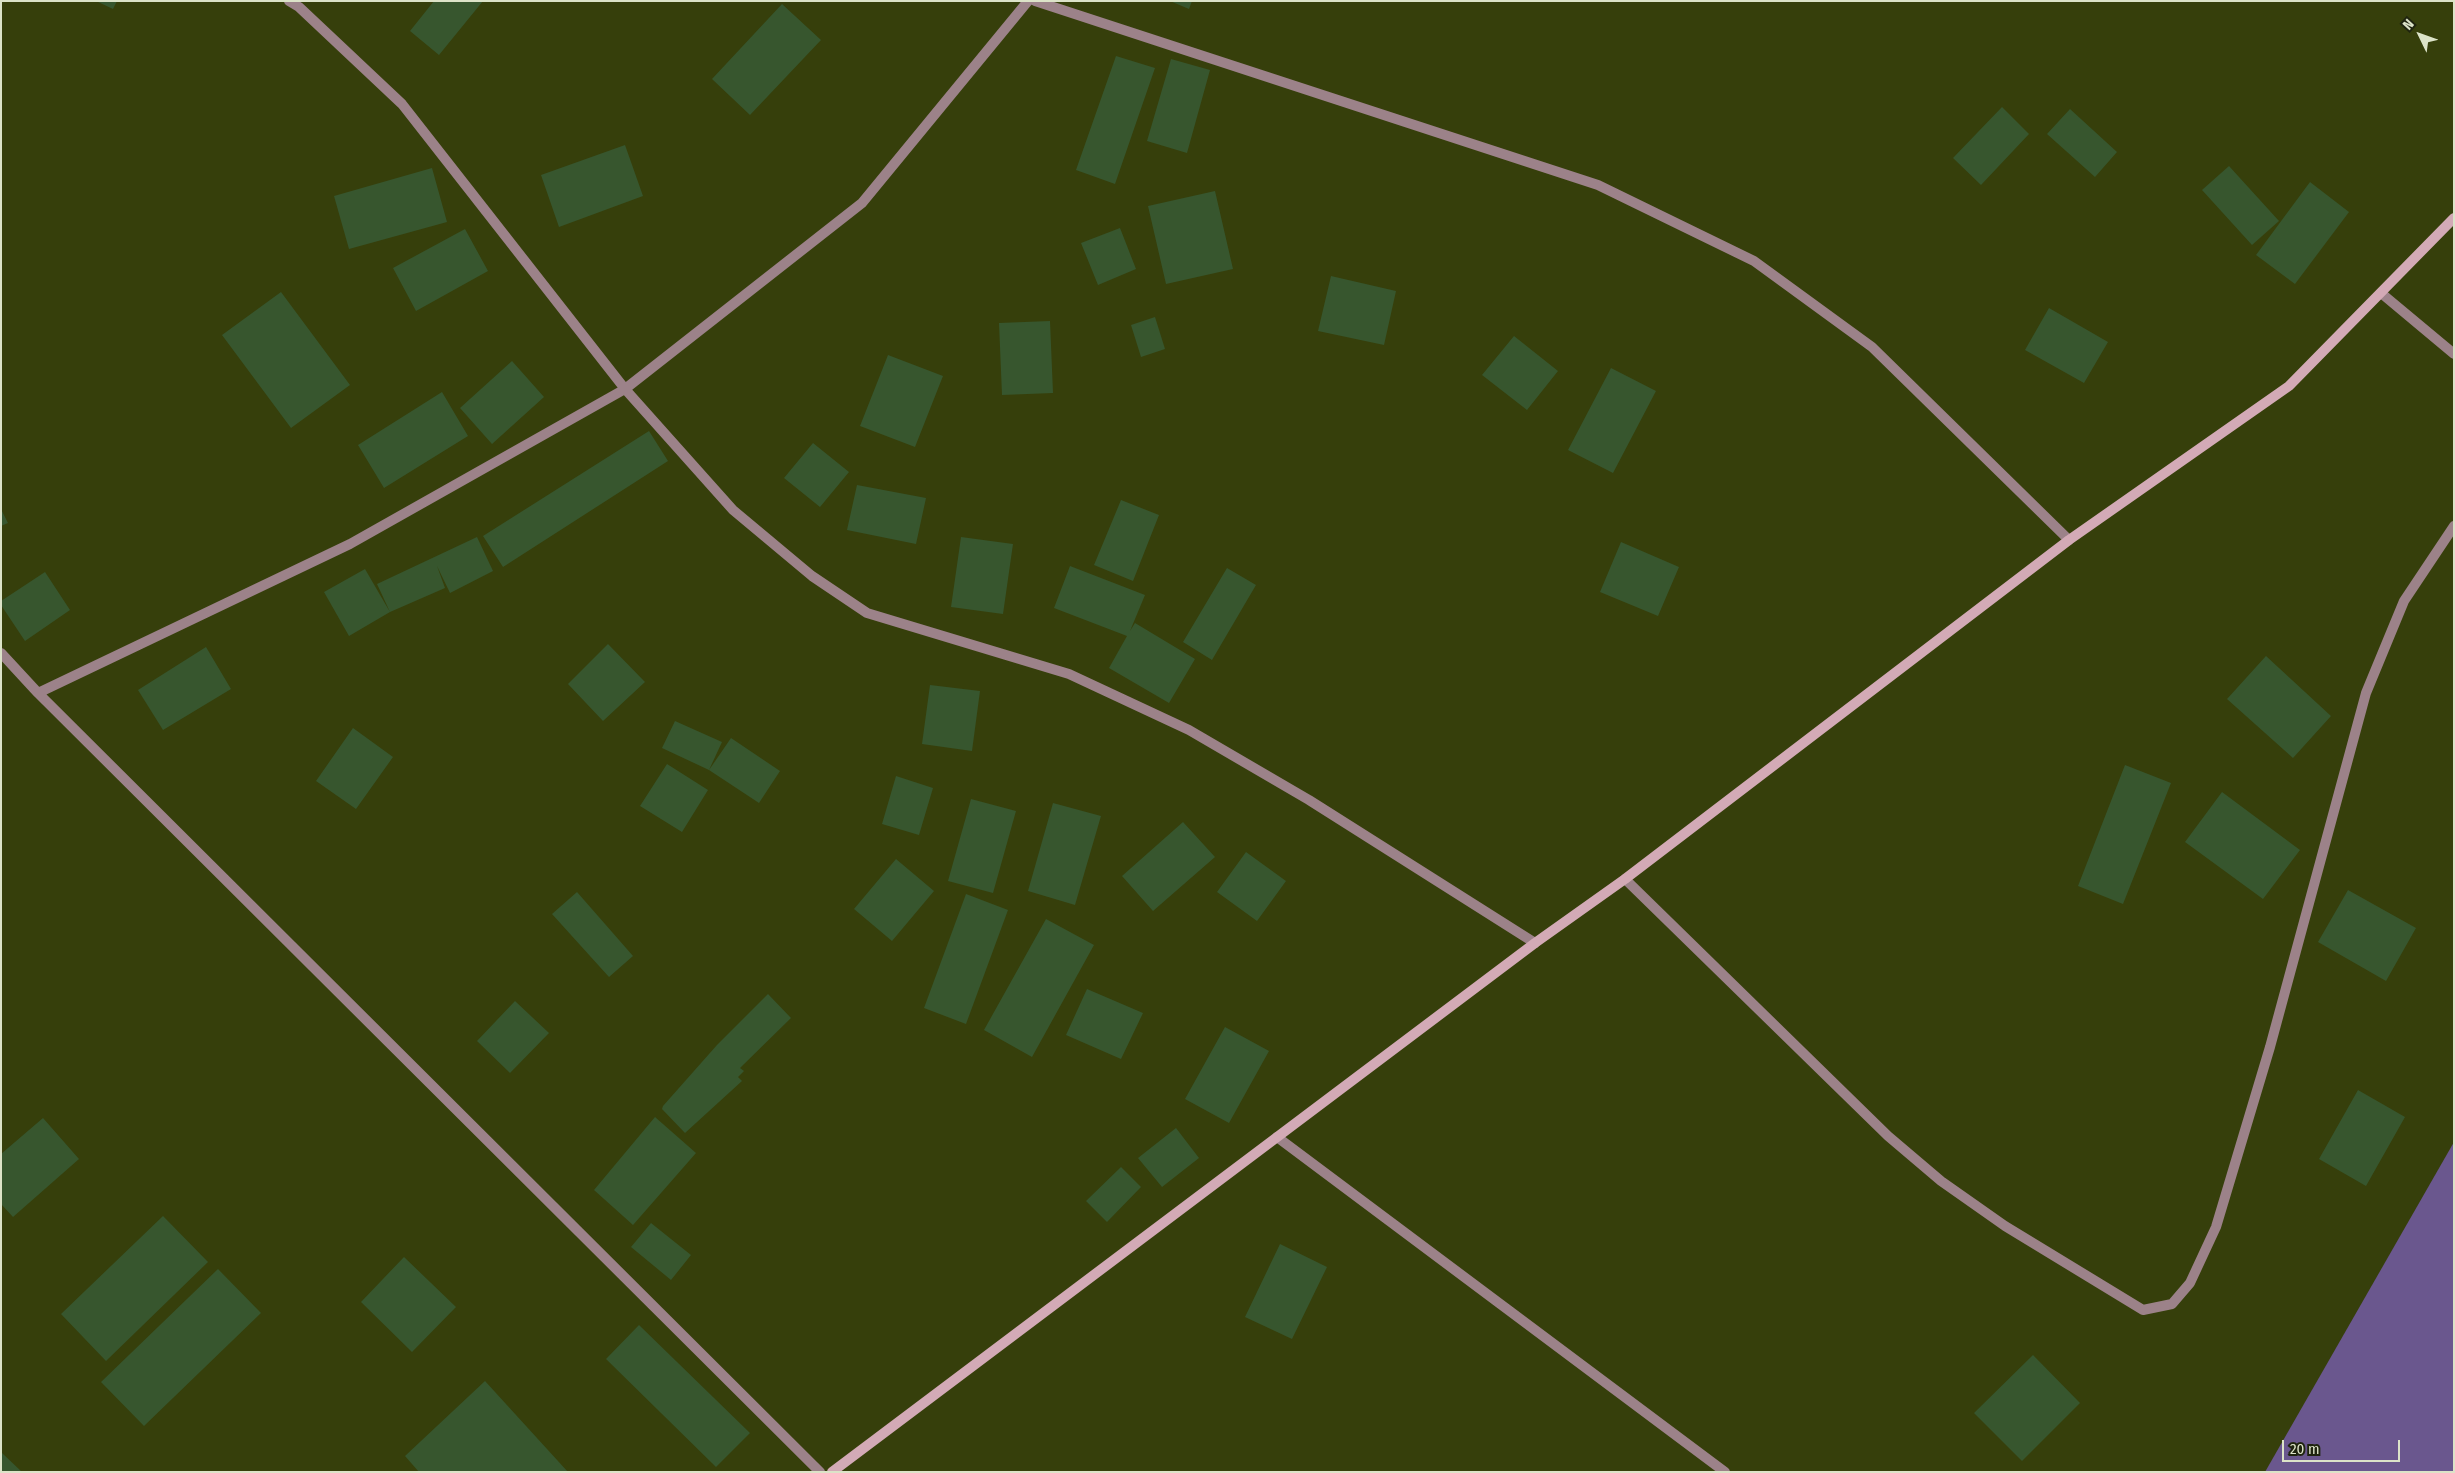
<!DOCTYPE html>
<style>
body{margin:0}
#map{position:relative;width:2455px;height:1473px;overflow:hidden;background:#363f0b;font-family:"Fira Sans Condensed",sans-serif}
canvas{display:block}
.frame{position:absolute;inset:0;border:2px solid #dce3c8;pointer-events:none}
.north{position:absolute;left:2395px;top:10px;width:50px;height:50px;-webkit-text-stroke:4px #1f240f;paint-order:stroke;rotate:312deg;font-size:14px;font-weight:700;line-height:20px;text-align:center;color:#dce3c8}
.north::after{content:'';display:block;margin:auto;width:18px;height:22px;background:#dce3c8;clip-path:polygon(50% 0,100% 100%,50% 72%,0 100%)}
.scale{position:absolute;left:2282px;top:1440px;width:118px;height:22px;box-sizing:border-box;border:2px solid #dce3c8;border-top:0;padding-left:6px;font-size:15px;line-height:18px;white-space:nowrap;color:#dce3c8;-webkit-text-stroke:4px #1f240f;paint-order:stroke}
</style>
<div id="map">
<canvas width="2455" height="1473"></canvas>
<div class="frame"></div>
<div class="north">N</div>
<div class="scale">20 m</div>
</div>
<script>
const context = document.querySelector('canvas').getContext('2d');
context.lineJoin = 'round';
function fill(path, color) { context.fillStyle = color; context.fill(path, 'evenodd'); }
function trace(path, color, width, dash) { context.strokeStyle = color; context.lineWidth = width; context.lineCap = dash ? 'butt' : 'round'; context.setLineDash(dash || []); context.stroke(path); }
const green = new Path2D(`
 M2454,1142V1472H2265Z`);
const building = new Path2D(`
 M96,1H117L113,9Z
 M434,1H483L439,55L410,31Z
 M1170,1H1192L1189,9Z
 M782,4L821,40L750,115L712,79Z
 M1116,56L1155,68L1115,184L1076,170Z
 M1171,59L1210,70L1187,153L1147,141Z
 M2002,107L2029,134L1981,185L1953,158Z
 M2070,109L2117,152L2095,177L2047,134Z
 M625,145L643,196L559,227L541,175Z
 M2229,166L2279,221L2252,245L2202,190Z
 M432,168L447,222L349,249L334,196Z
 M2310,182L2349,212L2295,284L2256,255Z
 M1215,191L1233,269L1166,284L1148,206Z
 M1120,228L1136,269L1098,285L1081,243Z
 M465,229L488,271L416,311L393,268Z
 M1331,276L1396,291L1384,345L1318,331Z
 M281,292L350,385L291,428L222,335Z
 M2049,308L2108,342L2084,383L2025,350Z
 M1155,317L1165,349L1141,357L1131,325Z
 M1050,321L1053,393L1002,395L999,323Z
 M1514,336L1558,371L1527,410L1482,375Z
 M888,355L943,376L915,447L860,426Z
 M512,361L544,397L492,444L460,408Z
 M1611,368L1656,391L1613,473L1568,450Z
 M442,392L468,436L384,488L358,445Z
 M649,431L668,461L503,567L483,536Z
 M813,443L849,472L820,507L784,478Z
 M857,485L926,498L916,544L847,530Z
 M1121,500L1159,515L1133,581L1094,565Z
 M1,509L8,523L1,526Z
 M477,537L493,571L450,593L437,566L445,588L390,612L377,584Z
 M961,537L1013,544L1003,614L951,607Z
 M1621,542L1679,567L1658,616L1600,592Z
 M1070,566L1145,595L1130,631L1135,623L1195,659L1169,703L1109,668L1127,636L1054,608Z
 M1227,568L1256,585L1212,660L1183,642Z
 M365,569L390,612L349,636L324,592Z
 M45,572L70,610L25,641L1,605V601Z
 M608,644L645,682L603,721L568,684Z
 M206,647L231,689L163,730L138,690Z
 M2266,656L2331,716L2293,758L2227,699Z
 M930,685L980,691L972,751L922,744Z
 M675,721L722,742L709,770L731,738L780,771L759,803L709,770L662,748Z
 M353,728L393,757L356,809L316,781Z
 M667,764L708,790L682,832L640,806Z
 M2125,765L2171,783L2123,904L2078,886Z
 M896,776L933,788L919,835L882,824Z
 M2222,792L2300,850L2263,899L2185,842Z
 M971,799L1016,811L993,893L948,881Z
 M1053,803L1101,816L1075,905L1028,891Z
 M1183,822L1215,857L1153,911L1122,876Z
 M1246,852L1286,881L1257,921L1217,892Z
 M896,859L934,891L892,941L854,909Z
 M2348,890L2416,928L2386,981L2318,942Z
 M577,892L633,956L609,977L552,914Z
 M966,894L1008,910L966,1024L924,1008Z
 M1046,919L1094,945L1032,1057L984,1030Z
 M1087,989L1143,1013L1121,1059L1066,1035Z
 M768,994L791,1018L740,1068L744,1071L738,1077L742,1081L685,1133L662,1109L663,1106L717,1045Z
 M515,1001L549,1033L510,1073L477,1041Z
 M1225,1027L1269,1051L1229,1123L1185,1099Z
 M2358,1090L2405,1117L2366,1186L2319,1159Z
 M655,1117L696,1153L633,1225L594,1190Z
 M43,1118L79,1159L13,1217L1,1204V1154Z
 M1176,1128L1199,1158L1162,1187L1138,1158Z
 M1121,1167L1141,1187L1107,1222L1086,1201Z
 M163,1216L208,1262L106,1361L61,1314Z
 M651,1223L691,1255L671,1280L631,1247Z
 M1280,1244L1327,1267L1292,1339L1245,1317Z
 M404,1257L456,1307L412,1352L361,1302Z
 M218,1269L261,1313L144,1426L101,1382Z
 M639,1325L750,1433L716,1467L606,1359Z
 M2033,1355L2080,1403L2022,1461L1974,1413Z
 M485,1381L568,1472H419L405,1456Z
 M1,1452L22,1472H1Z`);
const street = new Path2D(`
 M289,1L299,7L402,104L625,389L733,510L812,576L867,613L1069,674L1189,730L1309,800L1535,943
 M1035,1L1598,185L1754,261L1872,347L2069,540
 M2381,293L2454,354
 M1,653L38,693L820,1472
 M38,693L350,544L625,389L862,203L1028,1
 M1625,879L1888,1136L1941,1181L2005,1226L2143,1310L2172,1304L2190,1283L2216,1227L2270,1047L2366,693L2404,601L2454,526
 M1277,1137L1725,1472`);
const secondary = new Path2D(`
 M832,1472L1535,943L1625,879L2069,540L2289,386L2454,218`);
fill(green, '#6a578e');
fill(building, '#37562e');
trace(street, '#9c8289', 10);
trace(secondary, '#d3aab6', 10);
</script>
